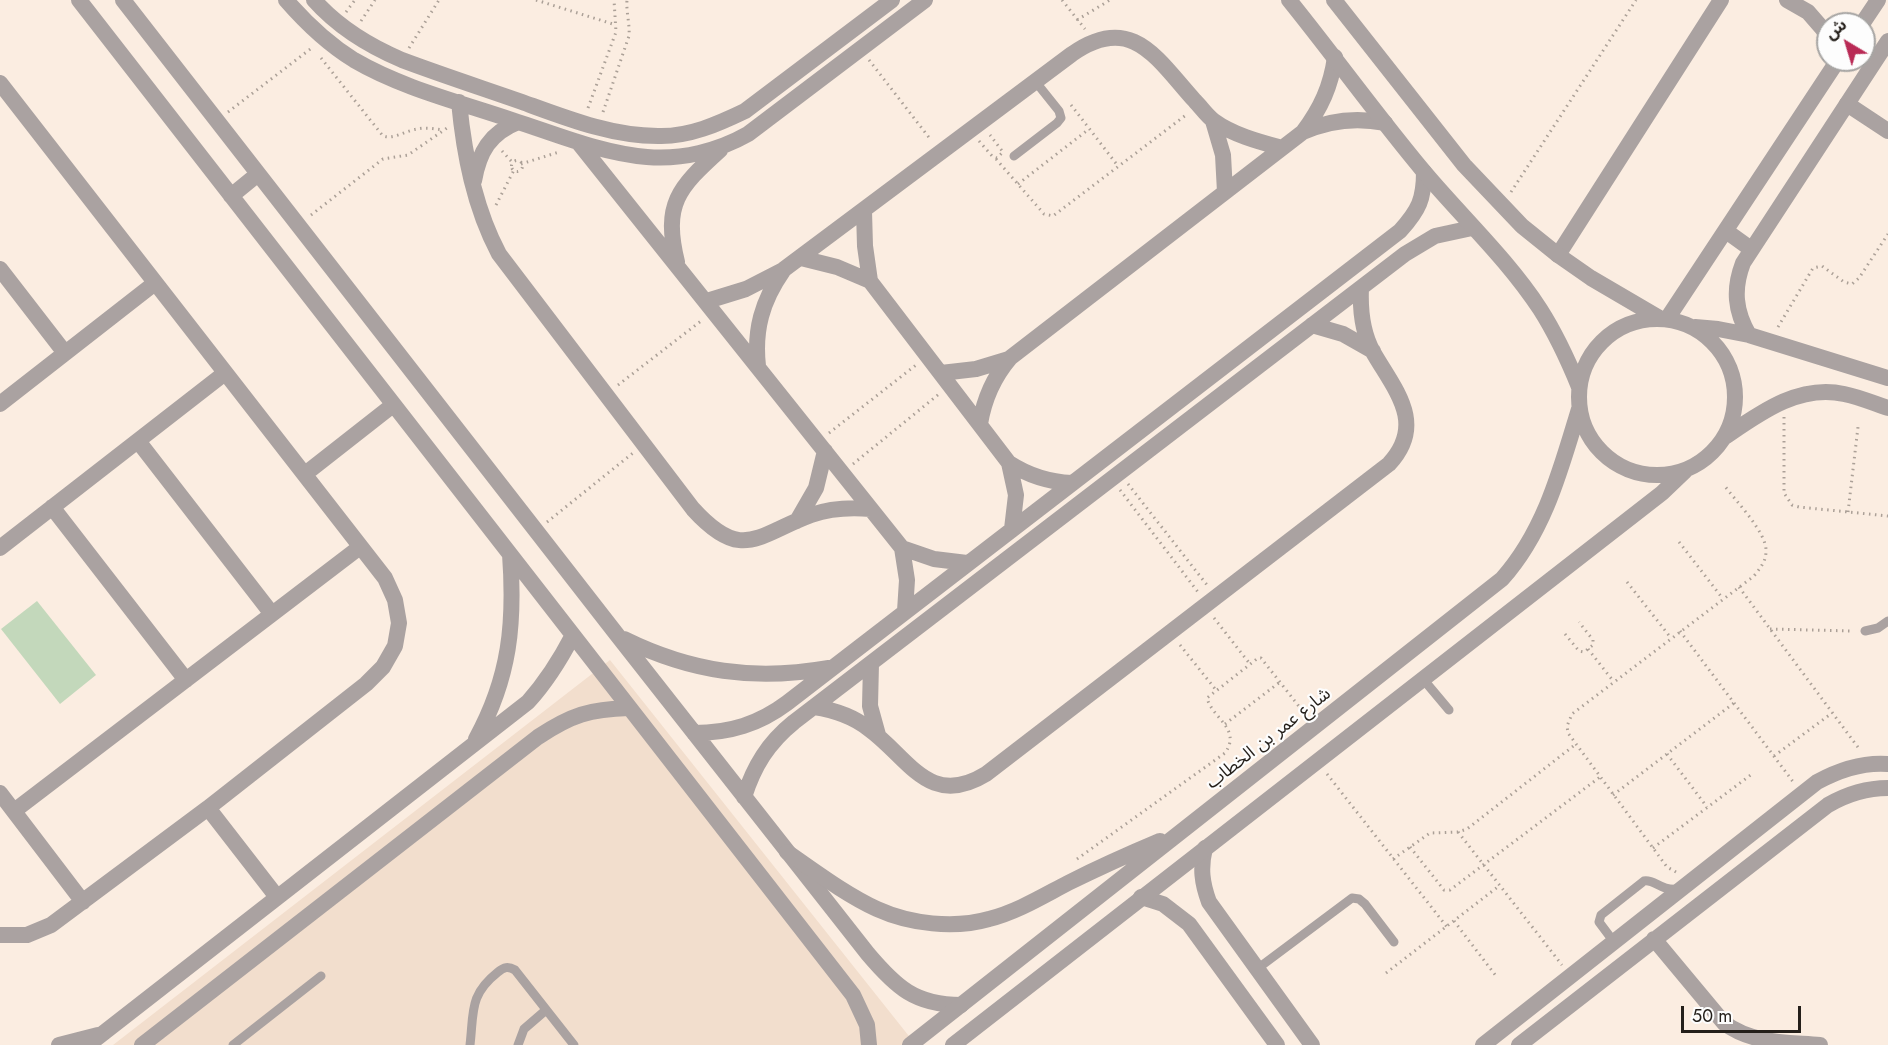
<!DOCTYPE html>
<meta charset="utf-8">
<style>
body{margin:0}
#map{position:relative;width:1888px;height:1045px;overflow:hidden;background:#fbede1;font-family:Jost,"Noto Sans Arabic",sans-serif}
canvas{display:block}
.north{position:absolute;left:1816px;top:12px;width:60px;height:60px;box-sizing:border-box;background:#fdfdfd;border:2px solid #a6a4a2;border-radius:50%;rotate:322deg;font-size:16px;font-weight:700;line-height:24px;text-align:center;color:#241f1a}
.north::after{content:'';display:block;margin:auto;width:21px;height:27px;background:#b92a55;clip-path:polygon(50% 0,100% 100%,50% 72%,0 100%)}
.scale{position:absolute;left:1681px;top:1006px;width:120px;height:27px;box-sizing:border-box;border:3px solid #241f1a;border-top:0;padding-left:8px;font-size:18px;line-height:21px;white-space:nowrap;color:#241f1a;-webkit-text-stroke:4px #fdfdfd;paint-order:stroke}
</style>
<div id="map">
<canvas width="1888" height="1045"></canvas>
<div class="north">ش</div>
<div class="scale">50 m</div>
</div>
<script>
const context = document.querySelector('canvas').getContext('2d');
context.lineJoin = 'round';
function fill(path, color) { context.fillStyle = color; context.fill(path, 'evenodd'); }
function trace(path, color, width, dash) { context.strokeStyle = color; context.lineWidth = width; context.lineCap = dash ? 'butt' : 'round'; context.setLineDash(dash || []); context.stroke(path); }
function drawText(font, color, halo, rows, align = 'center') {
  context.font = font + ' Jost,"Noto Sans Arabic",sans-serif'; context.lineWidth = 4.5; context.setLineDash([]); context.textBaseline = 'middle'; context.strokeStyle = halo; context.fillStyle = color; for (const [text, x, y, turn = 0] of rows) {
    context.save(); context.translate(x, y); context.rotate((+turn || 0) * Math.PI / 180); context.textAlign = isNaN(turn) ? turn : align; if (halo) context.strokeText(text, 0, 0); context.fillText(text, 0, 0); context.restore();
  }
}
const built = new Path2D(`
 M610,660L916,1045H113Z`);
const green = new Path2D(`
 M37,601L96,675L60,704L1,629Z`);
const path = new Path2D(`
 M536,0L616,25
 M1062,0L1085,29
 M346,12L355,0
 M1077,20L1110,0
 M361,21L375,0
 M409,48L439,0
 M321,58L383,136C394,140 406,130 418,129C426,127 435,129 443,130
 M869,60L931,140
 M1071,105L1118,166
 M588,108L616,32L614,0
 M228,112L313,47
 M603,112L629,36C630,24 626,12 627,0
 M979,141L993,157L997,158L1003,152L990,135
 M502,151L512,162
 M996,159L1044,214L1053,216L1186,115
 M511.5 166a5.5 5.5 0 1 1 11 0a5.5 5.5 0 1 1-11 0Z
 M521,164L559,152
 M1018,184L1089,129
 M1511,192L1636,0
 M496,205L514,170
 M311,215L383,159L408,155L447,128
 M1778,327L1813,268L1822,266L1844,282L1852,284L1859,278L1888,234
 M618,385L701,321
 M1784,417V493L1792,505L1799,507L1888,516
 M829,433L916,365
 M853,464L939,394
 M1128,484L1207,585
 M1120,490L1198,592
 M1848,512L1858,427
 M547,522L633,453
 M1679,542L1723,599
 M1627,582L1671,638
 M1739,587L1860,750
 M1214,618L1250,664
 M1770,629L1852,631
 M1680,631L1794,783
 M1565,634L1579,651L1584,652L1593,645V640L1579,622
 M1180,645L1216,690
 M1588,649L1614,682
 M1225,724L1280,682
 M1667,754L1707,807
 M1774,756L1832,713
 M1327,774L1447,927
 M1613,795L1734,703
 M1458,832L1562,965
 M1410,847L1444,890H1450L1600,777
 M1653,848L1752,774
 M1077,859L1225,753C1242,729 1212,718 1207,698L1258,658H1261L1305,714
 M1393,859L1430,833L1458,832L1467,829L1576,744
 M1676,872L1667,867L1568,733L1567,726L1572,714L1754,576C1760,568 1766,562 1766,551C1767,533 1735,500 1724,485
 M1454,921L1496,976
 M1386,973L1499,886`);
const service = new Path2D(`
 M1014,156L1057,123L1061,118L1059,111L1035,81
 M1865,631L1878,628L1888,621
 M1423,679L1449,710
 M1614,942L1599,922L1601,915L1644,881C1655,879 1660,891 1678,889
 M1257,969L1352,898L1359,899L1365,904L1394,942
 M233,1045L321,976
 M470,1045C474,1011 469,995 498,972C504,967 508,966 515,970L574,1045
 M518,1045L524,1029L546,1010`);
const minor = new Path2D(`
 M79,0L853,995L867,1025L869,1045
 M123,0L618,636L868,954C896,987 915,1005 961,1005
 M286,0C306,23 328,44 354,60C402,88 459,102 512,120C556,134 600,153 647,157C682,160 718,151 748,134L925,0
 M314,0C338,27 369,46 402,60C442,75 482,88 522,102C566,118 611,136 658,136C689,137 718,124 745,111L892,0
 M1787,0L1808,12L1828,35
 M0,83L385,578L395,600L399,623L395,646L383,667L366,684L208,808L51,925L27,935H0
 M459,102C464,154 474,207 499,254L693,509C742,563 757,535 811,515C831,508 850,507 871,509
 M1847,104L1888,131
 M1213,121L1223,155L1225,192
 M1303,132C1321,108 1331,86 1335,57
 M578,142L902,548L907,580L905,611
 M474,181C479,152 490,133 518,122
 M231,196L258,174
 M864,211L865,246L870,281L1009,463C1029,476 1048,482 1072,483
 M1558,255L1721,0
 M801,258L837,267L870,281
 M677,262C663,204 678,188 720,150
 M0,269L65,353
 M707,301L746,289L783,270L1072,54C1132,12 1157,59 1195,101C1201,107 1207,116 1214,121C1233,135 1260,142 1282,148
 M1312,325L1343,334L1373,351
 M758,366C754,330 762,301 783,271
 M941,373L976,369L1009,359
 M0,404L155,283
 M980,424C984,399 993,378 1010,358L1303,132C1330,120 1356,117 1385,123
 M138,441L272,614
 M1009,463L1016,495L1012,529
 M305,474L393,405
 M52,507L186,680
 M797,521L816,488L825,451
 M0,548L225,373
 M902,548L934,559L967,563
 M624,639C691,672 754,681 829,668
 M871,664L870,706L878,735
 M814,707C834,710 853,716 869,729C909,758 929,809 986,774L1389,464C1427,423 1394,389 1373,352C1362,332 1360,310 1361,288
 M694,733C730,733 759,724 787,703L1400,231C1419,210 1424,199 1424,172
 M476,739C510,677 515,623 510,554
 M0,793L83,902
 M744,797C754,766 768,743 794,722L1405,254L1435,236L1472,228
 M208,808L277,897
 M14,811L360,547
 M1205,848C1200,868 1202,883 1209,902L1312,1045
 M1141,897L1163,904L1189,924L1277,1045
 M1654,939L1724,1023C1753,1044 1786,1042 1820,1045
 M59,1045L98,1035
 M88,1045L528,702C547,681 560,660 573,635
 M142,1045L538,737C571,715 590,709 629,708
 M1483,1045L1817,782C1839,770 1862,762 1888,764
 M1519,1045L1828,805C1847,794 1866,788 1888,788`);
const tertiary = new Path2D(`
 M1289,0C1335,57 1378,117 1425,173C1463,218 1508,260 1540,309C1556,334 1568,360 1579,387
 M1334,0L1464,165L1522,226L1558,255L1591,278L1661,319
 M1862,24L1878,0
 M1726,231L1751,249
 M1579 397a78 78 0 1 1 156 0a78 78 0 1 1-156 0Z
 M1667,319L1838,60
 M1695,327L1718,329L1749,335L1888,378
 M1749,335C1735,311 1733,289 1743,263L1888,41
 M1725,437C1760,413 1799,384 1844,394C1859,397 1873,403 1888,408
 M787,852C816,872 845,894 877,909C910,924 954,929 989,919C1017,912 1043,896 1068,883C1098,868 1129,854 1160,841
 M910,1045L1502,579C1545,531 1561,468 1579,409
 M953,1045L1662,493L1685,471`);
const streetNames = [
 ["شارع عمر بن الخطاب",1269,739,-38]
];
fill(built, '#f2decd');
fill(green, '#c3d8bb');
trace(path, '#aba097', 3, [1.5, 4.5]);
trace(service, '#aaa2a1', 9);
trace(minor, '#aaa2a1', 16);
trace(tertiary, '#aaa2a1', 16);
drawText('18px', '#241f1a', '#fdfdfd', streetNames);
</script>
